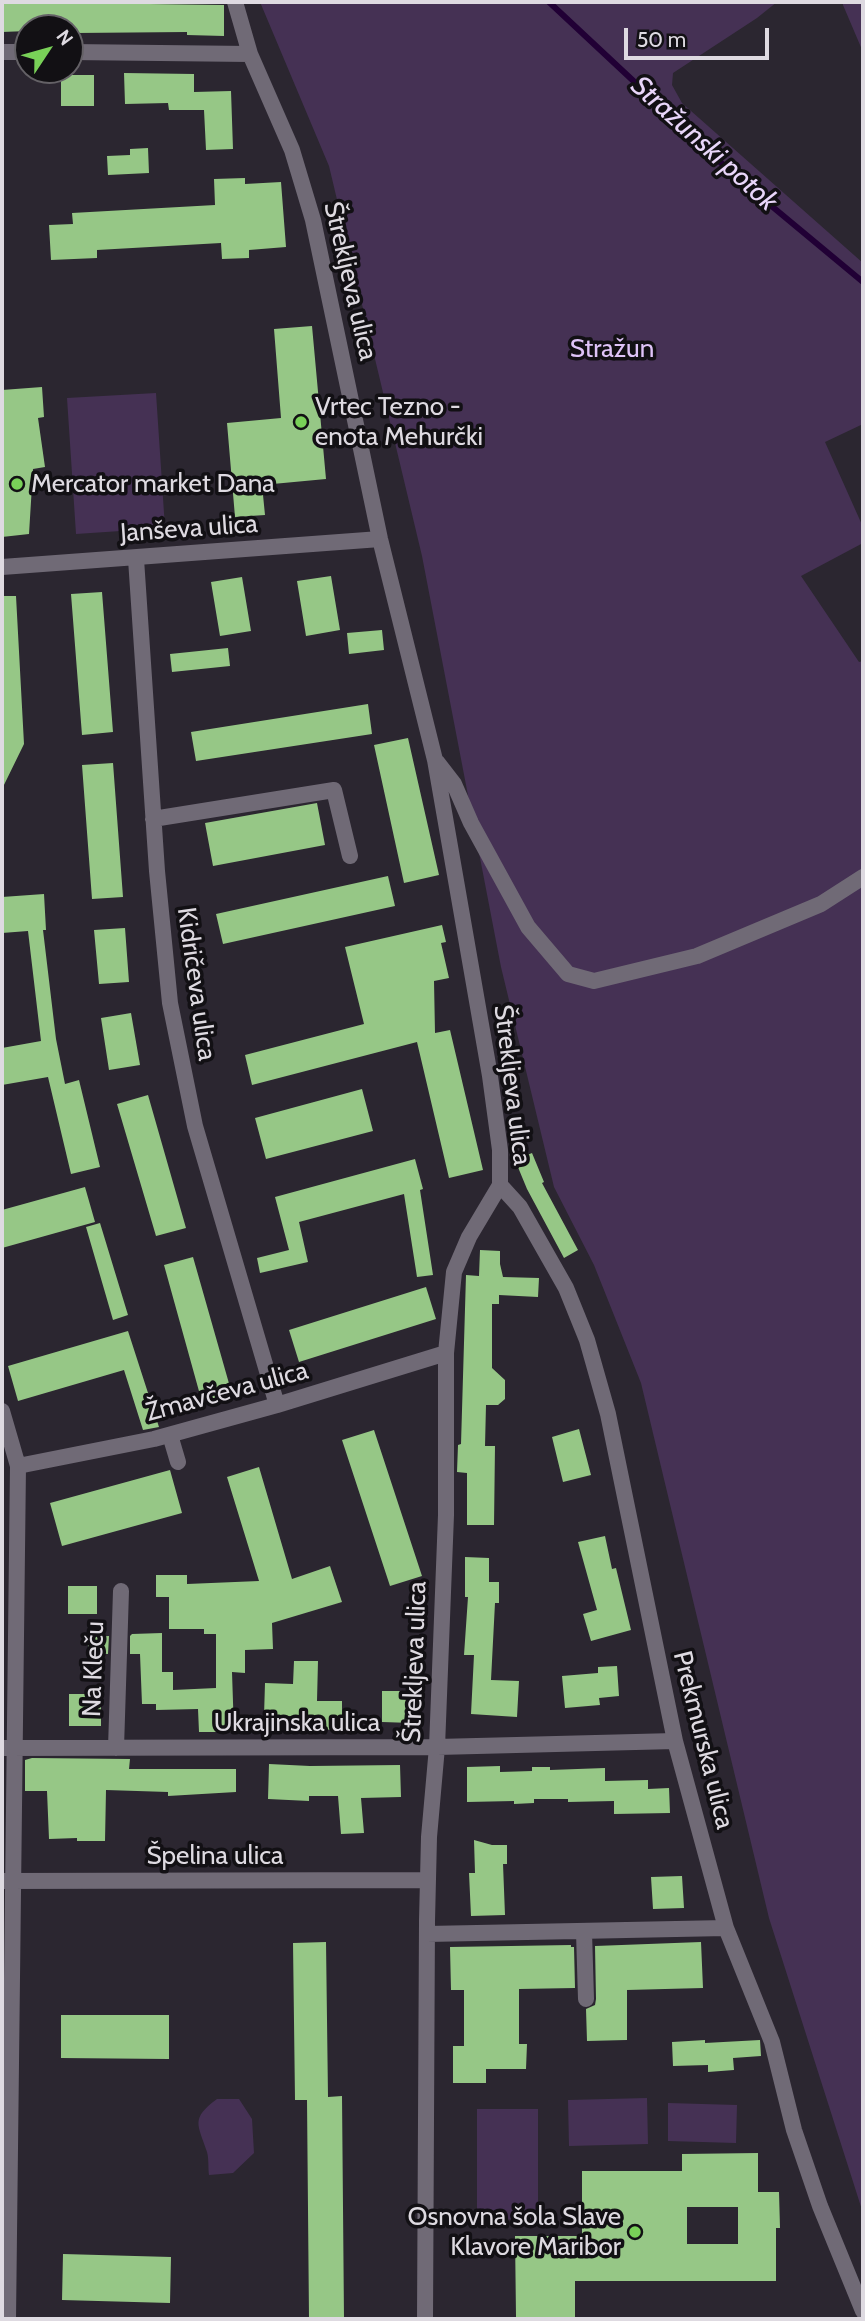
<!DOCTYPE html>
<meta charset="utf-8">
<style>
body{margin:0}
#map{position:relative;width:865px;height:2321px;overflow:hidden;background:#2b2630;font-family:Cabin,sans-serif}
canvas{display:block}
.frame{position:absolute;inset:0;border:4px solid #dedae1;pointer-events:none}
.north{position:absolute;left:14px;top:14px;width:70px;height:70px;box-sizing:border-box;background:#121014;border:2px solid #646166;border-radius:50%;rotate:54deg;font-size:19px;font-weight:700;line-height:28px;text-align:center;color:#dedae1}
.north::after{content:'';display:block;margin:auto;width:24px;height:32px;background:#79d158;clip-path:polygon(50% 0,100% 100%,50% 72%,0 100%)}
.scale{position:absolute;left:624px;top:28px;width:145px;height:32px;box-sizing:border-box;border:4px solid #dedae1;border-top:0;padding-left:9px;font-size:21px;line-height:24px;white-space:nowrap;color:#dedae1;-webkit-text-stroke:5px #121014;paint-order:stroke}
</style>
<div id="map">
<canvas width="865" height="2321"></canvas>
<div class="frame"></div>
<div class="north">N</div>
<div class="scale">50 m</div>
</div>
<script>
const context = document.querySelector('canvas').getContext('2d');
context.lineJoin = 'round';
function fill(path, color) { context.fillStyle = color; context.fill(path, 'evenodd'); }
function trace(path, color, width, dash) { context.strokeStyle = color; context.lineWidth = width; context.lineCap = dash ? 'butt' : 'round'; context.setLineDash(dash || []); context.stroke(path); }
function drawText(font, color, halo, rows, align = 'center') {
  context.font = font + ' Cabin,sans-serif'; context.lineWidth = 7; context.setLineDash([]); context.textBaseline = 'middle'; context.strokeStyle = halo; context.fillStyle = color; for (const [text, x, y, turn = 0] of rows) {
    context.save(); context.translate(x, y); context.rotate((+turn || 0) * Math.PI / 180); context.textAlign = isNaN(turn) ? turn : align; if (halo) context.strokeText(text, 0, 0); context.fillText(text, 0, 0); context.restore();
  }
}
const green = new Path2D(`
 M260,2H777L757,18L673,73L672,85L682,103L863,263V424L825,442L863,527V543L801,576L859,662L863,661V2213L769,1918L641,1383L594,1265L554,1187L501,967L422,556L329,166Z
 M843,2H863V52L843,5Z
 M156,393L165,528L76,534L67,398Z
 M647,2098L648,2144L569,2146L568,2100Z
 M217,2099H239L252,2119L254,2153L233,2173L209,2175C208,2168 209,2159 207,2152C198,2124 190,2119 217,2099Z
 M668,2103L737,2105L736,2143L668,2141Z
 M477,2109H538V2220L477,2219Z`);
const stream = new Path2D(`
 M549,2L733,174L863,282`);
const building = new Path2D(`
 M2,2L224,5V36L187,35V32L75,33V28H28V31L2,32Z
 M124,73L194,74V92L231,91L233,149L206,150L204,110H169L168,103L125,104Z
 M61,75H94V106H61Z
 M148,148L149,173L108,175L107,156L130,155V149Z
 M245,178V184L281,182L286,247L249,250V258L222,259L221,243L97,250V258L51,260L49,225L73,224L72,213L215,205L214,179Z
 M312,326L326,479L262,485L265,515L235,517L227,423L281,418L274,329Z
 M42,387L44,417L38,418L45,467L33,469L29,534L2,537V390Z
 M331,576L340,630L306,636L297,581Z
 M242,577L251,631L220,636L211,582Z
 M102,592L113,732L82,735L71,594Z
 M2,596H16L24,744L2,789Z
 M382,630L384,650L349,654L347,633Z
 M228,648L230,666L172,672L170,654Z
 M368,704L372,734L196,761L191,732Z
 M408,738L439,875L404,883L374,745Z
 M113,763L123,897L92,899L82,765Z
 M317,803L325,845L213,866L205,823Z
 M388,876L395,906L223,944L216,914Z
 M44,894L46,930H43L56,1039L65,1084L79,1080L100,1167L71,1174L48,1077L2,1085V1048L41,1041L28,931L2,933V897Z
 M442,925L446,942L441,943L449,978L434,981L435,1033L450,1030L483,1170L449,1178L417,1042L252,1085L245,1055L364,1024L345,947Z
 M125,928L129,982L99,984L94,930Z
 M131,1013L140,1065L109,1070L101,1018Z
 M362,1089L373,1131L266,1159L255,1118Z
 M148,1095L186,1228L156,1236L117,1104Z
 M532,1153L544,1182L542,1183L578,1250L564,1258L527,1189L515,1160Z
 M415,1159L423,1189L420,1190L433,1275L417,1277L404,1194L299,1222L308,1262L260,1273L257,1258L289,1250L275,1197Z
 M85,1187L95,1222L2,1248V1210Z
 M100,1223L128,1315L113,1320L86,1227Z
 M480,1250L500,1251V1264L503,1277L539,1278L538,1297L499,1295V1304H492V1368L505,1380V1399L498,1405H486L485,1446H495L494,1525H467V1473L457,1472L458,1445L461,1444L466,1275L479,1276Z
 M193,1257L232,1394L202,1402L164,1265Z
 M426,1287L436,1319L299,1362L289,1330Z
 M128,1331L159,1427L143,1430L124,1370L18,1401L8,1366Z
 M579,1429L591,1475L563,1482L552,1437Z
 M374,1430L422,1576L390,1586L342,1440Z
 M259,1467L292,1579L330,1566L342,1602L272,1623L273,1649L245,1650V1673L232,1672L234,1732H199L198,1709L156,1710V1704H142L140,1654H130V1636L132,1634L162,1633V1672H173V1690L216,1688V1634H204V1629H169V1597H156V1575H187V1584L259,1581L227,1477Z
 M170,1470L182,1513L62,1546L50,1503Z
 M605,1536L612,1569L616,1568L631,1630L591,1641L583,1614L597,1610L578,1542Z
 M465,1557L489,1558V1582H499V1603H495L491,1680L519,1681L517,1717L471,1714L474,1655H464L468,1597H465Z
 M68,1586H97V1614H68Z
 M109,1636L108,1654L88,1653V1637Z
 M294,1661H318L317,1701H342V1729L319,1730V1716H264L265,1683L293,1684Z
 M617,1666L619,1696L599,1698L600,1705L565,1708L562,1676L598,1673V1667Z
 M382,1691H412V1723L382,1722Z
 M69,1694H101V1726H69Z
 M32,1758L130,1759L129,1769H236V1792L168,1796V1792L106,1790L105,1841H77V1838L49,1839L47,1791H25V1760Z
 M269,1764L310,1766L400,1765L401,1797L361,1798L364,1833L341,1834L338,1796H309V1801L268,1799Z
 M500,1766V1772L532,1771V1767H550V1770L605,1768V1781L648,1780V1789L669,1788L670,1813L614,1814V1801L568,1802V1799H534V1803L514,1804V1801L467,1802V1767Z
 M474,1840L492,1845H507V1864H503L505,1915L471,1916L469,1873H475Z
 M682,1876L684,1908L653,1909L651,1877Z
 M326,1942L328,2097L342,2096L344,2319H309L307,2100H295L293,1943Z
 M701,1942L703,1988L627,1990V2040L587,2041L586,2009L595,2005L596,1999L595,1946Z
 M571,1945V1947H574L575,1988L519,1989V2044H527L526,2069H486V2083H453V2046H464V1990H451L450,1947Z
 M61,2015H169V2059L61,2058Z
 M705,2040V2043L760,2040L761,2056L733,2058L734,2070L708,2072V2065L673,2066L672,2042Z
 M758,2153V2192H779L780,2228H776V2281H575V2317H516L515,2236H582V2171H682V2154ZM687,2207H738V2244H687Z
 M63,2254L171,2257L170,2303L62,2300Z`);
const minor = new Path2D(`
 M235,2L250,54L292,150L313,220L380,539L435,760L490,1076L500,1150V1185L469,1237L454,1272L446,1353V1515L437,1747L429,1837L427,1921L425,2319
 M2,52H28
 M70,52L250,54
 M136,559L157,871L170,1003L195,1126L277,1405
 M2,567L380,539
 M437,762L454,784L471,823L528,927L568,974L594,981L697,956L821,904L863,877
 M153,819L334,790L350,856
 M500,1185L520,1207L566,1288L587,1340L608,1414L675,1741L726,1928L772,2042L794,2130L820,2206L863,2311
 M2,1411L18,1466L8,2319
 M170,1435L178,1462
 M18,1466L154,1439L277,1405L446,1353
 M2,1748L437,1747L675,1741
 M116,1748L121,1591
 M3,1881L428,1880
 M584,1932L586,1999
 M427,1934L726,1928`);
const markers = [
 [301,422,7,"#79d158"],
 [17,484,7,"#79d158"],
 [635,2232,7,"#79d158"]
];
const streetNames = [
 ["Štrekljeva ulica",350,281,77],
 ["Janševa ulica",189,529,-4],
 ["Kidričeva ulica",196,984,82],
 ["Štrekljeva ulica",512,1085,83],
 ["Žmavčeva ulica",227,1392,-15],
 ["Štrekljeva ulica",415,1662,-88],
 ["Na Kleču",94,1669,-88],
 ["Ukrajinska ulica",297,1723],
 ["Prekmurska ulica",703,1740,76],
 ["Špelina ulica",215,1856]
];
const parkNames = [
 ["Stražun",612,349]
];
const poiNames = [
 ["Vrtec Tezno -",315,407],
 ["enota Mehurčki",315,437],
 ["Mercator market Dana",31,484],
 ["Osnovna šola Slave",621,2217,"right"],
 ["Klavore Maribor",621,2247,"right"]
];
const waterNames = [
 ["Stražunski potok",704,144,42]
];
fill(green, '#453154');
trace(stream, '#210035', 6);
fill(building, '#96c786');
trace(minor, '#706a76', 16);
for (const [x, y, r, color] of markers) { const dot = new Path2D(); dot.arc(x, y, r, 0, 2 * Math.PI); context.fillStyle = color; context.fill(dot); trace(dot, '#121014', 2.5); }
drawText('26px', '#dedae1', '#121014', streetNames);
drawText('26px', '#dfc3f8', '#121014', parkNames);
drawText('26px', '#dedae1', '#121014', poiNames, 'left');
drawText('italic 28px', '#e9d6fa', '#121014', waterNames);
</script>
